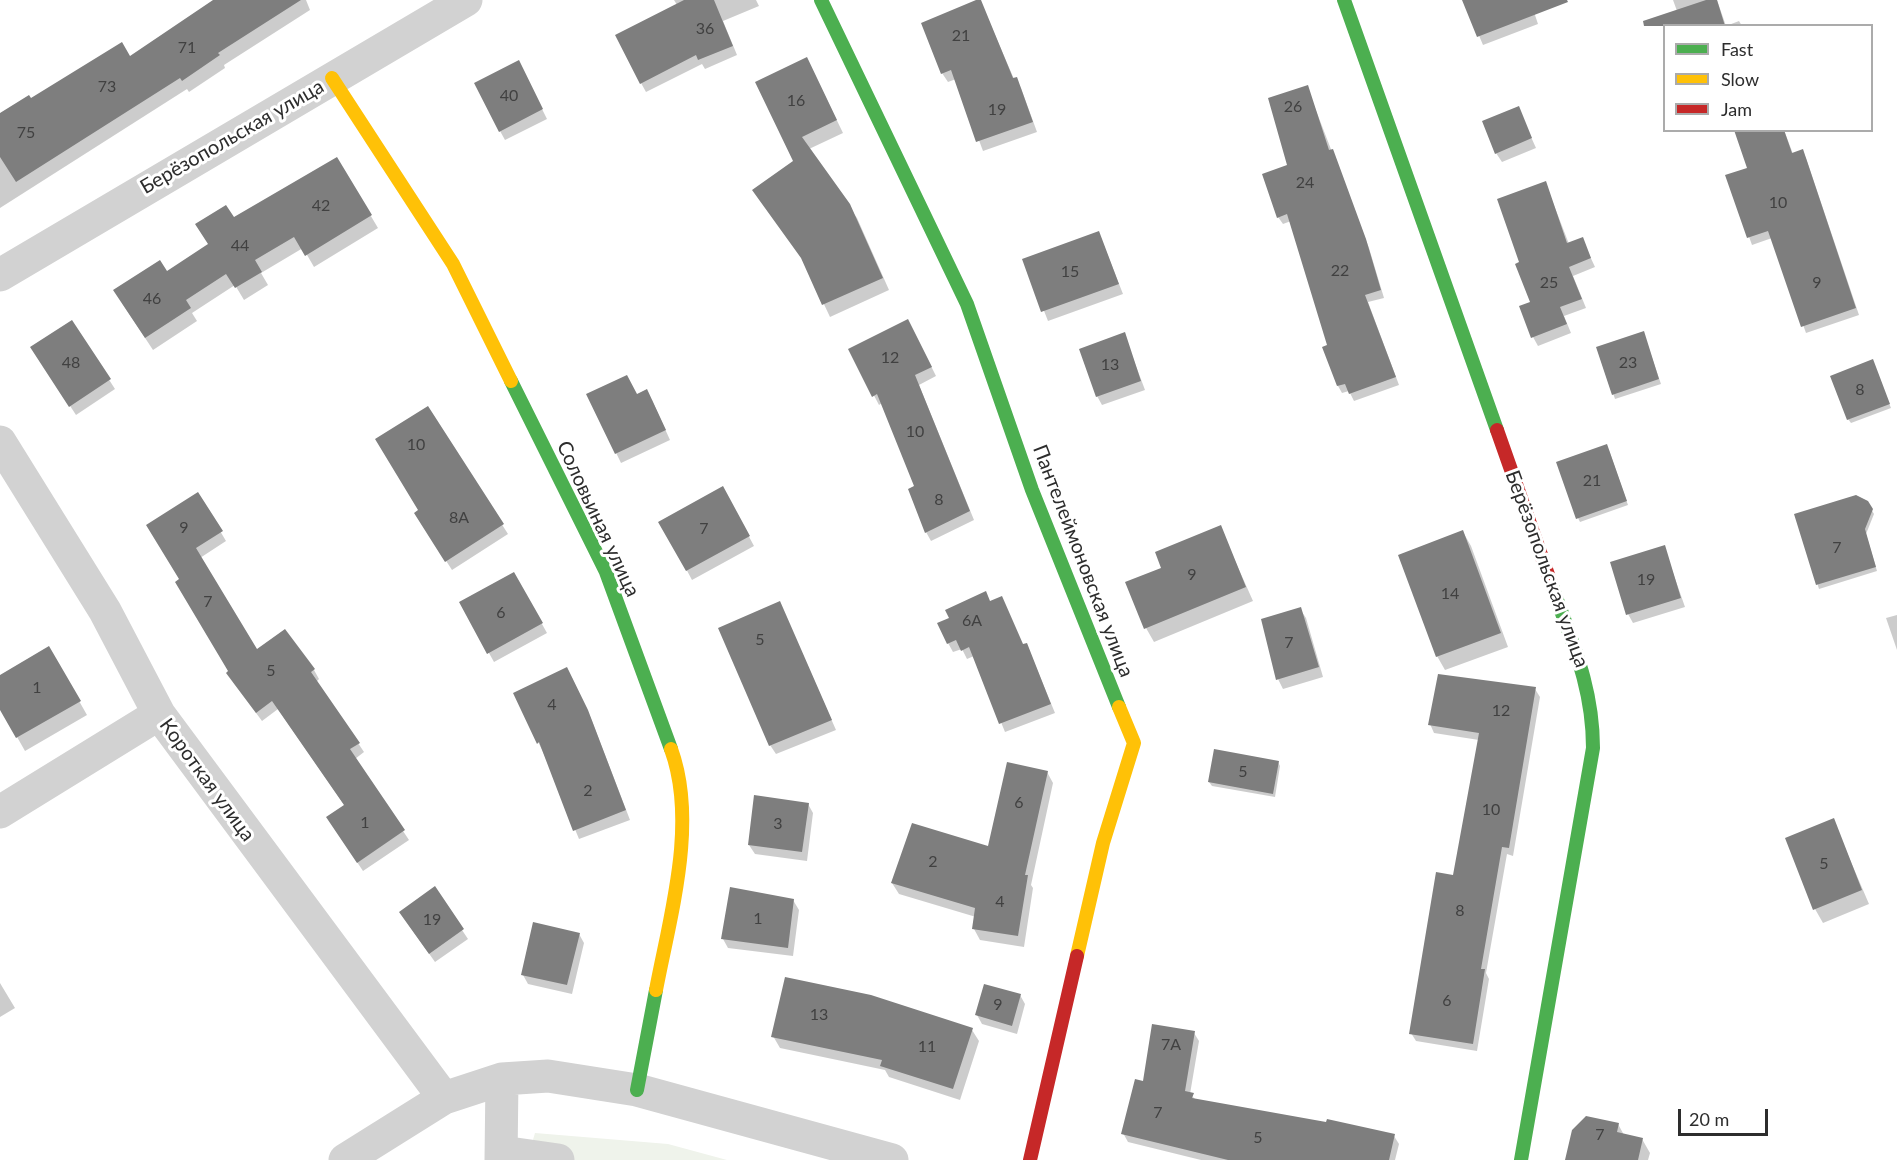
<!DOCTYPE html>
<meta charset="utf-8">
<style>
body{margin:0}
#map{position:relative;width:1897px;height:1160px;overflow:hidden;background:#fff;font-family:Lato,sans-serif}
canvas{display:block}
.legend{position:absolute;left:1663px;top:24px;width:210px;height:108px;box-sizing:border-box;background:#fff;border:2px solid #ababab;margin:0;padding:8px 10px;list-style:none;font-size:18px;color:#2d2d2d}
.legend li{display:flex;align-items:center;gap:12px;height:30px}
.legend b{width:30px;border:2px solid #ababab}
.scale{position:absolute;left:1678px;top:1109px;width:90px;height:27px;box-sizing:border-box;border:3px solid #2d2d2d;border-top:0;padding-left:8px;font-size:18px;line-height:21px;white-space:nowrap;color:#2d2d2d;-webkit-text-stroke:4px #fff;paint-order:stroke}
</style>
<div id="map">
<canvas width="1897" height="1160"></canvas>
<ul class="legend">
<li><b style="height:8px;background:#4caf50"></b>Fast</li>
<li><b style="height:8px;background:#ffc107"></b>Slow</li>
<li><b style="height:8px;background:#c62828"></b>Jam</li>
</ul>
<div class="scale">20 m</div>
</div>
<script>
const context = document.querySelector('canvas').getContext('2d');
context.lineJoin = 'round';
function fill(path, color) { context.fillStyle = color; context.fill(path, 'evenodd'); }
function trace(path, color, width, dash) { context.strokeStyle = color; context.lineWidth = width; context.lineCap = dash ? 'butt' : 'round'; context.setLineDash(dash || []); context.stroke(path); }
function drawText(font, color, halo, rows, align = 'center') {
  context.font = font + ' Lato,sans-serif'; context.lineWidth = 6; context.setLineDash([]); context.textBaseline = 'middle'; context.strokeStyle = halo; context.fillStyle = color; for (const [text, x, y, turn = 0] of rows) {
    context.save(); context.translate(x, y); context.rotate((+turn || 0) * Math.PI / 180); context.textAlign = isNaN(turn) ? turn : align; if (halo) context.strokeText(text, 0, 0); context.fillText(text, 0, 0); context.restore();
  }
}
const green = new Path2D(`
 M535,1133L668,1144L727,1160H527Z`);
const shadow = new Path2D(`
 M215,0H306L310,10L224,65L225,68L189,92L187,89L0,208V115L130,58Z
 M674,0H756L759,6L723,21L737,55L705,69L702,64L646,92L641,83L677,5Z
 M980,0L1014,79H1016L1021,88L1037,132L983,151L956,79L948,82L942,73Z
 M1464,0H1530L1538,24L1483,45Z
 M1673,0H1717L1726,26H1676L1677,11Z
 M1739,21L1742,26H1726Z
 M523,71L547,119L505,140L500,131Z
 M813,71L843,133L809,149L857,218L889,290L830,317L805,264L795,161Z
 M1307,87L1369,248L1384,298L1368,302L1399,385L1354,401L1349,391L1342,393L1338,386L1324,348L1328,346L1291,221L1283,224L1278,217Z
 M1518,108L1536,148L1502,162L1496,153Z
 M1784,130L1793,154L1802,151L1806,158L1859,315L1806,333L1772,238L1752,245L1727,176L1749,169Z
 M337,159L378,228L314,267L303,248L261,273L268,285L244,300L235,285L192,313L197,321L153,350L122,303L210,245L233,219Z
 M1545,182L1569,244L1582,239L1595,267L1573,276L1586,308L1564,316L1571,333L1538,346L1533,337L1532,303L1521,263Z
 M1099,233L1123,294L1048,321L1024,260Z
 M72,322L115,389L76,415L38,357Z
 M913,330L936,376L919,385L974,520L931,541L926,532L916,487L882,403L879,405L850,350Z
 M1124,334L1145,390L1102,405L1097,396Z
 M1645,337L1661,384L1615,399L1598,348Z
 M1874,365L1891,408L1851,423L1848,419Z
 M588,395L637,396L652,400L670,440L621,463Z
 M428,408L508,534L452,570L421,522Z
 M1609,450L1628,505L1580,522L1578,518Z
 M723,488L754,546L692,580L661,522Z
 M198,494L226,541L200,558L257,652L285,631L314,670L319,679L316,682L358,743L364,752L355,759L409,840L363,871L333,826L345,806L278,709L262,721L233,682L230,671L181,580Z
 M1867,502L1874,514L1866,534L1877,571L1819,589L1796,515Z
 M1220,527L1253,601L1154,642L1146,628L1163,568Z
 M1463,532L1471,546L1508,647L1445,670L1437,656Z
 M1664,547L1685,607L1633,623L1628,614Z
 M514,574L547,633L494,662L461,603Z
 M991,603L1023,646L1027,645L1055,713L1005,732L974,656L967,659L962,649L953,652L948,643L951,619Z
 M1300,609L1306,618L1323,677L1283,689L1278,679Z
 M784,612L836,730L776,754L770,745Z
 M1897,615V650L1886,618Z
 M49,648L87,715L25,751L0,707V676Z
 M572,678L592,721L630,820L579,839L543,752L515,694Z
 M1535,689L1540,697L1513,856L1507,854L1486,973L1489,979L1477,1051L1416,1041L1411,1033L1454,877L1479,740L1434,733L1430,724Z
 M1278,762L1280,766L1275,797L1212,786L1209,782Z
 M1047,772L1053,783L1031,885L1033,888L1024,947L980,940L974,929L976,917L899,894L892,883L990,848Z
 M808,804L813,813L807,861L755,854L749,845Z
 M1833,820L1869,904L1823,923L1815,909Z
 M434,888L468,939L435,962L406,921Z
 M793,900L799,910L793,956L728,948L723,939Z
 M579,934L584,943L572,994L528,984L523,975Z
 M0,983L15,1008L0,1017Z
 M1020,995L1025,1004L1017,1034L982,1024L977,1015Z
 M972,1030L979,1041L960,1100L889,1077L885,1070L780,1048L773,1036Z
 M1194,1033L1199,1041L1190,1094L1196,1100L1394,1136L1399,1144L1395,1160H1201L1128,1142L1123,1133L1144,1082Z
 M1618,1124L1624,1135L1642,1139L1650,1153L1648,1160H1566Z`);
const building = new Path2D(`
 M213,0H301L218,53L220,55L182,81L180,78L16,182L0,157V113L29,95L31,98L122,42L130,56Z
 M684,0H714L733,46L698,60L696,55L640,84L615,35Z
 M976,0H981L1013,78L1017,77L1033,122L976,142L951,70L941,74L921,23Z
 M1462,0H1567L1568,2L1477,37Z
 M1706,0H1717L1725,26H1644L1643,21Z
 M807,57L837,120L802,137L850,204L883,278L822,305L801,258L752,190L793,161L755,82Z
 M519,60L543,109L499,132L474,83Z
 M1308,85L1329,150L1333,149L1366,239L1381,290L1365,295L1396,377L1349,394L1345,384L1337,386L1322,347L1327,345L1287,214L1277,218L1262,174L1287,165L1268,98Z
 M1519,106L1532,138L1495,154L1482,121Z
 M1734,130H1784L1792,153L1803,149L1856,308L1801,327L1768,231L1747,238L1725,175L1747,168Z
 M337,157L372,215L305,256L294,237L255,260L262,272L235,288L226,274L186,300L191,308L145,338L113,290L160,260L167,271L208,244L195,224L226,205L234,217Z
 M1546,181L1567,243L1583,237L1591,258L1569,267L1582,299L1560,307L1567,324L1531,338L1519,306L1530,302L1515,264L1519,262L1497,199Z
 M1099,231L1119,284L1041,312L1022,259Z
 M908,319L932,367L915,375L970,511L925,533L908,489L914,486L877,394L872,397L848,349Z
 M72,320L111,379L69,407L30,347Z
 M1644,331L1659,379L1612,395L1596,347Z
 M1125,332L1141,381L1096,397L1079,349Z
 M1873,359L1890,404L1847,420L1830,376Z
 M627,375L637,394L647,389L666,430L615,454L586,394Z
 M428,406L504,524L445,562L414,513L418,510L375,439Z
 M1607,444L1627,501L1576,519L1556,462Z
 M723,486L750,536L686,571L658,522Z
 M198,492L223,531L196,548L257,649L285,629L315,669L311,672L360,743L350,749L405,830L357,863L326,817L344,805L272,701L256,713L226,673L228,671L175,582L179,579L146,525Z
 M1856,495L1868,501L1873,509L1865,529L1876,567L1816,585L1794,514Z
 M1221,525L1246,587L1144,629L1125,582L1161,568L1155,552Z
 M1463,530L1501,633L1436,657L1398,555Z
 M1665,545L1681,598L1626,615L1610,562Z
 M514,572L543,623L487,654L459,602Z
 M986,591L990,601L1002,596L1023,644L1027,643L1051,704L999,724L969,647L961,651L956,640L947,644L937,623L949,618L945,610Z
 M780,601L832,720L769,746L718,628Z
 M1301,607L1319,667L1276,680L1261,619Z
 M49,646L81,701L16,738L0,710V675Z
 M567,667L588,710L626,810L573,831L539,742L537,744L513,693Z
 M1438,674L1536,687L1509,848L1502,847L1481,969H1485L1473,1044L1409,1034L1436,872L1453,875L1479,733L1428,725Z
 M1214,749L1279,761L1273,794L1208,782Z
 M1007,762L1048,771L1025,875H1028L1018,936L972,929L975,908L891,883L912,823L988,846Z
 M754,795L809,803L802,852L748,845Z
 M1834,818L1862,890L1813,910L1785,838Z
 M435,886L464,929L429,954L399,912Z
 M730,887L794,899L788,948L721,939Z
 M533,922L580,933L567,985L521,975Z
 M785,977L871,995L973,1028L953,1089L880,1066L882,1060L771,1037Z
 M984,984L1021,994L1012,1026L975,1015Z
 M1152,1024L1195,1031L1185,1091L1194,1093L1192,1098L1326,1122L1327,1119L1395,1134L1389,1160H1228L1121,1134L1135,1079L1143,1081Z
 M1586,1116L1619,1123L1617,1132L1643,1138L1638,1160H1565L1572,1130Z`);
const street = new Path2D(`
 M0,275L466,0
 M0,442L105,611L159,714L444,1098
 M0,812L159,714
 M502,1152L558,1160
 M345,1160L444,1098L502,1079L548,1076L637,1090L892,1160
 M501,1160L502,1079`);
const fast = new Path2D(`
 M821,0L967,304L1032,490L1119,707
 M1344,0L1497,430
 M511,381L606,572L671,749
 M637,1090L656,990
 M1521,1160L1593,748C1593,687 1572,642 1552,586`);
const slow = new Path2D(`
 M332,78L453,264L511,381
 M1077,956L1103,843L1134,743L1119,707
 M656,990C670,916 698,823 671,749`);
const jam = new Path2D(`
 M1497,430L1552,586
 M1030,1160L1077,956`);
const numberNames = [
 ["36",705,29],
 ["21",961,36],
 ["71",187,48],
 ["73",107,87],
 ["40",509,96],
 ["16",796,101],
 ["26",1293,107],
 ["19",997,110],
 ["75",26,133],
 ["24",1305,183],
 ["10",1778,203],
 ["42",321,206],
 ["44",240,246],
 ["22",1340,271],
 ["15",1070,272],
 ["25",1549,283],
 ["9",1817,283],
 ["46",152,299],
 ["12",890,358],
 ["48",71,363],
 ["23",1628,363],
 ["13",1110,365],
 ["8",1860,390],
 ["10",915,432],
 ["10",416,445],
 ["21",1592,481],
 ["8",939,500],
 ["8А",459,518],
 ["9",184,528],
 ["7",704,529],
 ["7",1837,548],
 ["9",1192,575],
 ["19",1646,580],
 ["14",1450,594],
 ["7",208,602],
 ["6",501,613],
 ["6А",972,621],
 ["5",760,640],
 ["7",1289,643],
 ["5",271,671],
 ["1",37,688],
 ["4",552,705],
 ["12",1501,711],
 ["5",1243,772],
 ["2",588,791],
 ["6",1019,803],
 ["10",1491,810],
 ["1",365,823],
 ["3",778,824],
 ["2",933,862],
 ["5",1824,864],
 ["4",1000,902],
 ["8",1460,911],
 ["1",758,919],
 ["19",432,920],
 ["6",1447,1001],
 ["9",998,1005],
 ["13",819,1015],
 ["7А",1171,1045],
 ["11",927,1047],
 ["7",1158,1113],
 ["7",1600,1135],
 ["5",1258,1138]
];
const streetNames = [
 ["Берёзопольская улица",232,137,-30],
 ["Соловьиная улица",598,519,65],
 ["Пантелеймоновская улица",1083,561,69],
 ["Берёзопольская улица",1547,569,70],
 ["Короткая улица",207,780,54]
];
fill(green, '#eff3eb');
fill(shadow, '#0003');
fill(building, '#7e7e7e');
trace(street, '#d2d2d2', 33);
trace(fast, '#4caf50', 14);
trace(slow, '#ffc107', 14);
trace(jam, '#c62828', 14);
drawText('16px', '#414141', null, numberNames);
drawText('20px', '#2d2d2d', '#fff', streetNames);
</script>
